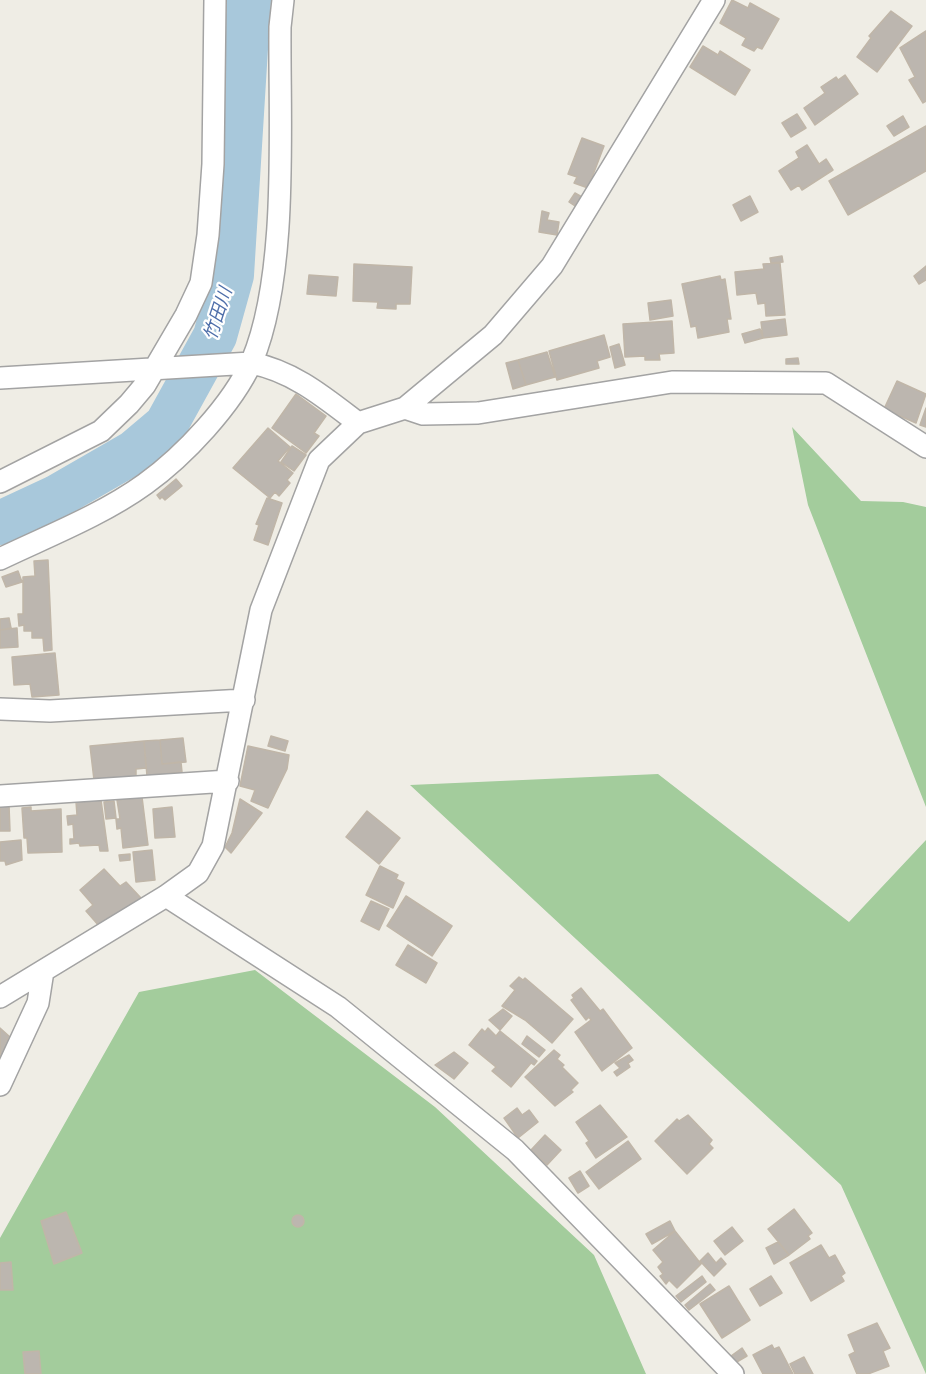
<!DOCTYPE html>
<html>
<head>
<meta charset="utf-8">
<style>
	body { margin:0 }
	canvas { display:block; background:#efede5 }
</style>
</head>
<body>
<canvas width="926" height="1374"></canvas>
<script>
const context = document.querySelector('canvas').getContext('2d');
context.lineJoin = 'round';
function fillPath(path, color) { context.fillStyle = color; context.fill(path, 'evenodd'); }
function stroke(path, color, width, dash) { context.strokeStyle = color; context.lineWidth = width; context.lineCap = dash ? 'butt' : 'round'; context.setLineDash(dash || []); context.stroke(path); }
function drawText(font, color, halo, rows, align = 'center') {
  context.font = font + ' "DM Sans","Noto Sans JP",sans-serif'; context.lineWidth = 4.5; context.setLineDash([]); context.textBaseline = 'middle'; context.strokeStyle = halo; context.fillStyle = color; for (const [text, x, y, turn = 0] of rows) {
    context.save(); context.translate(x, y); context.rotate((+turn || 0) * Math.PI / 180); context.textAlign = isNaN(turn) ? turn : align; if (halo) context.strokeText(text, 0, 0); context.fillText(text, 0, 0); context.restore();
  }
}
fillPath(new Path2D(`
	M792 427 861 501 903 502 926 507V807L808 505Z
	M658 774 849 922 926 840V1374L841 1185 410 785Z
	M255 970 435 1107 594 1255 646 1374H0V1238L139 992Z`), '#a3cc9c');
stroke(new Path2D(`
	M0 523 56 497 134 452 166 425 215 336 232 275 249 0`), '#a8c8db', 44);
const building = new Path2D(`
	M732 0 748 8 750 3 779 19 762 49 757 47 754 51 742 45 746 38 720 23Z
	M891 11 912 26 877 72 857 57 871 38 869 36Z
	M926 31V101L923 103 909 80 915 77 900 48Z
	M703 46 718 55 720 51 750 70 735 95 690 67Z
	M845 75 858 94 815 125 804 108 825 93 821 87 836 77 838 80Z
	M797 114 806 128 791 137 782 123Z
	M903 116 909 127 894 136 887 126Z
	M926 126V171L848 215 829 181Z
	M582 138 604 146 588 188 574 183 577 177 568 174Z
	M807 145 819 164 826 159 833 170 802 190 799 185 791 190 779 171 799 158 796 152Z
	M575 193 582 197 575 206 569 202Z
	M750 196 758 212 741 221 733 205Z
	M542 211 549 213 547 220 559 222 557 235 539 232Z
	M782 256 783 262 771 263 770 258Z
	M780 263 785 315 766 316 765 303 758 304 756 293 737 295 735 272 764 269 763 264Z
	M354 264 412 267 410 304H396V309L377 308 378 302 353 301Z
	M926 266V280L919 284 914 276Z
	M309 275 338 277 336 296 307 294Z
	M720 276 721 280 725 279 731 319H727L729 332 698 338 696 326 691 327 682 284Z
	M671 300 673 316 650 320 648 303Z
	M785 319 787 335 763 338 761 322Z
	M672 321 674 353 659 354 660 360H645V356L625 357 623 324Z
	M760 329 763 338 745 343 742 334Z
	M604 335 610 357 597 361 599 368 557 380 549 351Z
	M619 344 625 365 615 368 610 347Z
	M547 352 555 377 526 385 518 360Z
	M798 358 799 364H786V359Z
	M518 360 526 385 513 389 506 363Z
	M897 381 926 394 916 423 884 409Z
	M296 394 326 416 314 433 319 436 306 453 272 428Z
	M926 408V427L920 425Z
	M268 428 290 447 278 461 293 473 287 480 290 483 279 496 275 492 270 498 233 468Z
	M292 446 306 455 294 471 281 462Z
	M176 479 182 486 165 500 162 497 160 499 157 495Z
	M267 498 282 503 268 545 254 540 259 525 256 524Z
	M48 560 52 650 44 651 43 638H32V631H24V625L19 626 18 614H23V577L35 576 34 561Z
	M18 571 22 582 6 587 2 577Z
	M9 618 11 628 0 630V619Z
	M17 628 18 647 0 648V630Z
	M55 653 59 695 32 697 30 684 14 685 12 657Z
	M271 736 288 741 285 751 268 746Z
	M183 738 186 762 162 764 160 740Z
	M160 740 162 764 181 762 182 772 147 776 144 741Z
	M144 741 146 768 136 769V776L94 780 90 746Z
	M248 746 289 755 287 769 268 808 251 801 255 790 240 786Z
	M142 797 148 845 123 848 121 828 117 829 116 819H120L117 800Z
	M240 799 262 813 231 853 225 847 232 833Z
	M101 800 108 851H100L99 845 80 846 79 843 70 844V839H74L73 824 68 825 67 816 77 815 76 802Z
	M114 801 116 818 106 819 104 802Z
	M0 805H9L10 831H0Z
	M31 807V811L61 809 62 852 28 853 27 838H24L22 808Z
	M172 807 175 837 155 838 153 809Z
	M367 811 400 838 379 864 346 837Z
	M21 840 22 860 6 865 5 861H0V842Z
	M152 850 155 880 136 882 133 852Z
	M130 854V860L120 861 119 855Z
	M380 866 398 875 396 879 404 883 393 908 366 895Z
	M104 869 120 886 126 882 141 898 100 927 86 911 93 905 80 890Z
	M406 896 452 926 432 956 387 926Z
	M371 901 389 909 379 930 361 921Z
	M408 945 437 963 426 983 396 965Z
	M519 977 523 980 525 978 573 1019 552 1043 525 1020 502 1006 515 990 510 986Z
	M581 988 600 1011 603 1009 632 1048 602 1071 575 1032 591 1020 589 1017 586 1020 571 1000 574 998 572 995Z
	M503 1009 512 1016 500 1030 489 1020Z
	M0 1028 10 1037 7 1039 16 1049 0 1063Z
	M488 1028 496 1036 500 1031 537 1061 534 1065 531 1063 511 1087 492 1071 496 1067 469 1045 482 1029 485 1032Z
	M527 1036 545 1050 539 1057 522 1044Z
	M554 1050 560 1055 557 1059 564 1065 562 1067 578 1083 571 1090 573 1092 555 1106 525 1077Z
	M454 1052 468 1063 454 1079 435 1065Z
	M629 1055 633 1060 628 1063 630 1067 617 1076 614 1072 620 1068 615 1063Z
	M600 1105 627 1137 596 1158 586 1143 589 1141 576 1122Z
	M517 1108 522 1115 529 1110 538 1122 518 1138 504 1118Z
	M688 1115 712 1140 709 1144 713 1148 687 1174 655 1141 677 1119 679 1121Z
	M545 1135 561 1150 547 1165 531 1150Z
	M628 1141 641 1159 599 1189 586 1172Z
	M580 1171 589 1186 578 1193 569 1178Z
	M794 1209 812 1233 808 1236 810 1239 789 1255 768 1229Z
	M66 1212 82 1253 54 1264 41 1221Z
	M292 1221a6 6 0 1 1 12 0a6 6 0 1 1-12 0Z
	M670 1221 675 1231 652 1244 646 1234Z
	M732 1227 743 1241 725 1255 714 1241Z
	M675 1231 701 1264 677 1288 669 1280 666 1284 660 1276 663 1274 658 1267 663 1262 653 1250Z
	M778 1242 789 1255 774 1264 766 1248Z
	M821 1245 829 1258 835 1255 845 1273 841 1276 844 1281 811 1301 790 1263Z
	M708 1253 716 1263 721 1258 726 1264 714 1276 700 1261Z
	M11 1262 13 1290H0V1263Z
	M702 1276 706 1282 681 1302 676 1296Z
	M771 1276 782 1293 760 1306 750 1289Z
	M710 1284 715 1290 689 1310 685 1305Z
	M729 1286 750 1320 722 1338 700 1304Z
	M877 1323 890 1348 883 1351 889 1366 868 1374H857L849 1355 855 1352 848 1335Z
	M772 1345 774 1349 779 1347 793 1374H763L753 1355Z
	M742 1348 747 1356 735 1363 731 1356Z
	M39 1351 41 1374H25L23 1352Z
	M804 1357 813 1374H795L790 1364Z`);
fillPath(building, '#bcb6af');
stroke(building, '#c0b6a8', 1.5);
const minor = new Path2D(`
	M0 378 251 363C293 371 324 397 358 423
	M405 408 423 414 478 413 672 382 826 383 926 447
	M0 482 101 431 129 404 145 385 186 315 201 283 208 235 213 164 215 0
	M0 559C48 536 102 515 145 484 184 456 232 405 252 361 289 273 279 123 280 27L283 0
	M0 709 50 711 244 700
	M0 796 228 781
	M166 896 338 1007 515 1150 733 1374
	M0 997 166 896 198 873 213 846 261 610 319 460 358 423 405 408 493 335 552 266 714 0
	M0 1085 38 1003 43 971`);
stroke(minor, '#a3a3a3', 24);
stroke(minor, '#fff', 21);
drawText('italic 18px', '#4f6faa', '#fff', [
	["竹田川",219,314,-72]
]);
</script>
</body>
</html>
